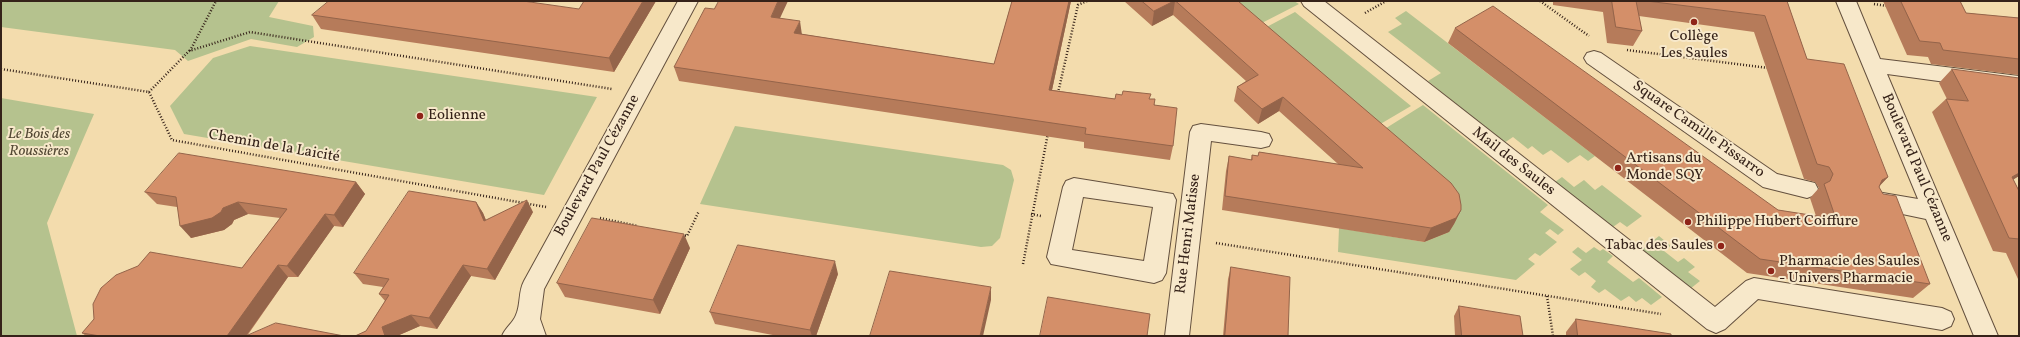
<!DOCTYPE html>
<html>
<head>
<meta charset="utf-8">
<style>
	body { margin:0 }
	#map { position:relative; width:2020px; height:337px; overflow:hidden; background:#f3dcad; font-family:Vollkorn,serif }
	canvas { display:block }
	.frame { position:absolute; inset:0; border:2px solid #352219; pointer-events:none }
</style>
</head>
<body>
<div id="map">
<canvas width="2020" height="337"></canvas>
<div class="frame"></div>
</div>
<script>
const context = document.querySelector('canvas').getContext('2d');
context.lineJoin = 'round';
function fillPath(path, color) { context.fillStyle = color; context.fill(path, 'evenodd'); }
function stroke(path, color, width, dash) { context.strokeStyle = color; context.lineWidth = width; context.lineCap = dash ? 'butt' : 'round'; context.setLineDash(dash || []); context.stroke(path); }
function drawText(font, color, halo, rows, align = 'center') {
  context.font = font + ' Vollkorn,serif'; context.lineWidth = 4; context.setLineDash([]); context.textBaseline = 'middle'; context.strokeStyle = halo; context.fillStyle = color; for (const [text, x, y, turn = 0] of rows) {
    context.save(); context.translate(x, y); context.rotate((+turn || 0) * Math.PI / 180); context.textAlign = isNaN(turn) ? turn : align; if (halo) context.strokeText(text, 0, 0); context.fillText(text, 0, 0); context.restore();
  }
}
fillPath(new Path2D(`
	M1 1H279L269 17 313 26 314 37 297 47 251 39 188 61 175 50 1 27Z
	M1226 1H1294L1299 4 1256 26Z
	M1406 11 1595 156 1588 161 1580 155 1568 163 1551 150 1543 155 1532 146 1528 149 1513 137 1504 143 1428 81 1441 73 1388 32 1402 24 1395 18Z
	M1295 12 1411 106 1377 126 1259 31Z
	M250 46 597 97 544 195 184 134 170 106 213 58Z
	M1 98 94 114 47 223 77 336H1Z
	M1423 105 1548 205 1540 212 1564 230 1558 235 1550 229 1545 233 1557 242 1540 256 1535 253 1528 259 1535 264 1516 280 1338 252 1339 228 1424 242 1449 232 1383 130Z
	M735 126 1003 165 1011 170 1014 180 1000 238 992 246 981 247 700 204Z
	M1562 177 1574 187 1584 180 1595 190 1602 185 1642 216 1627 227 1620 222 1613 227 1555 182Z
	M1659 236 1671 246 1664 251 1678 262 1684 258 1695 267 1688 272 1700 281 1690 289 1641 250Z
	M1578 247 1586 253 1594 247 1600 251 1603 249 1613 256 1607 262 1633 282 1639 278 1662 297 1651 305 1642 298 1636 302 1629 296 1621 301 1605 289 1599 293 1591 287 1596 281 1585 272 1579 276 1570 269 1582 260 1572 252Z`), '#b5c28e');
const minor = new Path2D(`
	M678 1H698L544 289 540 319 546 336H502C505 328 513 323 516 315 521 304 518 292 524 281Z
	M1301 1H1324L1715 307 1746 281 1754 278 1942 308 1951 312 1954 319 1951 326 1942 330 1758 299 1725 329 1716 333 1707 329 1304 6Z
	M1836 1H1856L1880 59 2019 76V92L1887 74 1998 336H1974L1926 219 1869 207 1866 201 1869 195 1877 192 1918 199Z
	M1594 51 1601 53 1777 174 1815 183 1818 189 1815 195 1807 198 1763 187 1587 63 1584 58 1587 53Z
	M1201 124 1261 132 1269 134 1272 140 1269 146 1261 148 1211 141 1189 336H1165L1190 132 1193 126Z
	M1074 178 1173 194 1176 200 1166 273 1162 280 1154 283 1051 264 1047 257 1063 187 1066 181ZM1083 197 1153 207 1144 261 1072 250Z`);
stroke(minor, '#64503e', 2);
stroke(new Path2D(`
	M1540 1 1589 36
	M1874 4 1887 6
	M1365 13 1386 1
	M1627 50 1768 68
	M190 51 216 1
	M1 69 149 92 172 140 546 207
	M149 92 189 51 250 32 612 89
	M1058 93 1078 5 1087 1
	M1031 214 1041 216
	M600 218 638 226
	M682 235 687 236 699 211
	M1216 243 1661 314
	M1023 264 1048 133
	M1547 296 1553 336`), '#352219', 2.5, [1, 2]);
fillPath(minor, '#f7e8ca');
fillPath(new Path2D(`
	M656 1 614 72 321 29 312 15 579 9Z
	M1012 1H1071L1052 90 1115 99 1122 95 1150 99 1155 105 1173 146 1170 160 1084 148V142L679 81 674 67 780 18 802 34 994 64Z
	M1124 1H1238L1461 210 1454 224 1449 232 1424 242 1222 210 1226 171 1229 156 1251 160 1252 155 1258 156 1259 152 1338 164 1279 111 1258 124 1234 101 1237 87 1246 81 1173 15 1152 26Z
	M1553 1H1787L1807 59 1888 177 1880 185 1879 187 1930 284 1913 298 1747 273 1448 43 1455 28 1778 210 1816 216 1810 198 1819 188 1815 182 1804 179 1754 32 1639 16 1642 31 1633 46 1607 43 1603 12 1553 5Z
	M1883 1H1960L1966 13 2019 18V75L1931 64 1928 57 1907 55Z
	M1952 69 2019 176 2013 179 2019 191V279H2018L2006 253 1993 251 1932 112 1946 99H1947L1939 83Z
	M356 182 365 194 343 227 334 226 298 277H288L247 336H344H86L82 333 242 268 280 218 248 214 234 220 232 224 224 230 191 238 177 207 157 204 145 192Z
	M476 202 483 213 486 220 533 212 495 280 471 276 437 329 420 326 397 336H355L366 331 385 301 379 294 383 287 363 284 354 273Z
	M690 248 660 314 565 297 557 283Z
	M1231 267 1288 336H1223L1228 279Z
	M838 274 816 336H778L715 324 710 312Z
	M1459 306 1523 336H1455L1454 316Z
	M1576 319 1671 336H1566V332Z`), '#b67b5a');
fillPath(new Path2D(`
	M643 1H656L614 72 609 58Z
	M778 1H788L774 31 771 17Z
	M1069 1H1071L1049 104V90Z
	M1174 1H1175L1173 15 1152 26 1154 11Z
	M800 21 802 35 794 33Z
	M1283 97 1279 111 1258 124 1262 109Z
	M2019 173V176L1997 190 2012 177Z
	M1888 177 1874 192 1882 180Z
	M356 182 365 194 343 227 334 215Z
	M527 200 533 212 495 280 487 269Z
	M238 202 248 214 234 220 232 224 224 230 191 238 180 226Z
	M476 202 483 213 491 233 484 221Z
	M1461 210 1454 224 1449 232 1424 242 1431 228Z
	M325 214 334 226 298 277 287 266Z
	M684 234 690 248 660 314 653 300Z
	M835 261 838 274 816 336H812L810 330Z
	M278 265 288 277 246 336H227Z
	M463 265 471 276 437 329 429 318Z
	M991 287V300L983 336H980Z
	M411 315 420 326 397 336H385L382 327Z`), '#94644a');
const building = new Path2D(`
	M329 1H523L579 9 584 1H643L609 58 312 15Z
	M719 1H778L771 17 800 21 794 33 994 64 1012 1H1069L1049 90 1115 99 1116 94 1122 95 1123 91 1151 94 1149 99H1155L1154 105 1177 108 1173 146 1085 134 1086 128 674 67 705 8 714 9Z
	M1142 1H1174L1154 11Z
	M1176 1H1238L1451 183 1459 194 1461 205V210L1456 218 1431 228 1225 196 1229 156 1252 160V155L1258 156 1259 152 1363 168 1283 97 1262 109 1237 87 1258 75Z
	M1612 1H1636L1642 31 1616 27Z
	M1647 1H1787L1807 59 1844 64 1888 177 1882 180 1879 187 1883 194 1896 196 1930 284 1760 259 1455 28 1493 6 1778 210 1836 219 1824 184 1830 181 1833 174 1829 167 1817 164 1765 16Z
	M1901 1H1960L1966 13 2019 18V59L1943 50 1940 43 1920 41Z
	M1952 69 2019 78V173L2012 177 2019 191V239L2009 238 1946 99 1968 101Z
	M179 153 356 182 334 215 325 214 287 266 278 265 227 336H100L82 333 94 319 93 304 101 288 116 275 138 266 150 252 242 268 287 209 238 202 223 208 221 212 212 218 180 226 176 197 145 192Z
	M409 191 476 202 484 221 527 200 487 269 463 265 429 318 411 315 382 327 385 336H355L366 331 389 295 379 294 389 279 354 273Z
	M592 218 684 234 653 300 557 283Z
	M738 245 835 261 810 330 710 312Z
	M1231 267 1290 277 1288 336H1225Z
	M890 271 991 287 980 336H870Z
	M1048 297 1150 314 1147 336H1040Z
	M1459 306 1520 316 1523 336H1462Z
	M1576 319 1671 334V336H1578Z
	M276 323 344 336H246Z`);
fillPath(building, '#d48f69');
stroke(building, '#94644a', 1);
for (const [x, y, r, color] of [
	[1694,22,4,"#8f2418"],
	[420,116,4,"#8f2418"],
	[1618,168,4,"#8f2418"],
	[1688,222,4,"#8f2418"],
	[1721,246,4,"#8f2418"],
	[1771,271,4,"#8f2418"]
]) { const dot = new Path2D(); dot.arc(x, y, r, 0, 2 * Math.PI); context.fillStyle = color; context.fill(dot); stroke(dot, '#f7e8ca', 1.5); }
drawText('15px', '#352219', '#f7e8ca', [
	["Collège",1694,37,"center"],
	["Les Saules",1694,54,"center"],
	["Eolienne",428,116],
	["Artisans du",1626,159],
	["Monde SQY",1626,176],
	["Philippe Hubert Coiffure",1696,222],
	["Tabac des Saules",1713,246,"right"],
	["Pharmacie des Saules",1779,262],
	["- Univers Pharmacie",1779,279]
], 'left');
drawText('15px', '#352219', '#f7e8ca', [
	["Square Camille Pissarro",1698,130,35],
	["Chemin de la Laicité",274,147,10],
	["Mail des Saules",1513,162,38],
	["Boulevard Paul Cézanne",598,166,-61],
	["Boulevard Paul Cézanne",1916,168,67],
	["Rue Henri Matisse",1189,234,-83]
]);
drawText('italic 15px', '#554a36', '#f7e8ca', [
	["Le Bois des",39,135],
	["Roussières",39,152]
]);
</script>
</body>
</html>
